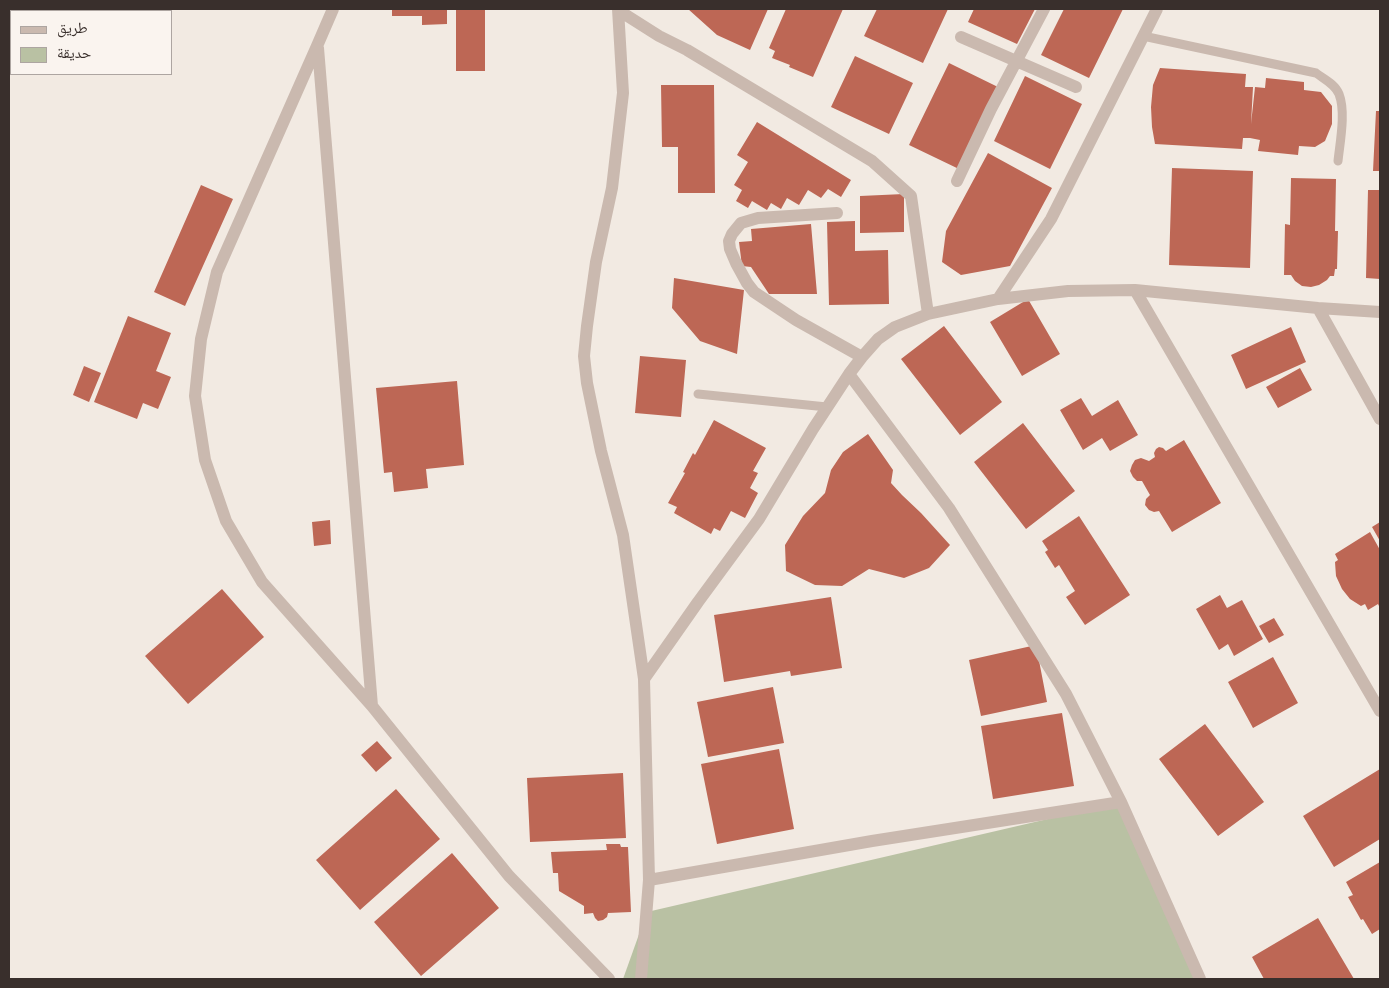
<!DOCTYPE html>
<html>
<head>
<meta charset="utf-8">
<style>
	body { margin:0 }
	#map { position:relative; width:1389px; height:988px; overflow:hidden; background:#f2eae2; font-family:"Asap Condensed","Noto Naskh Arabic",sans-serif }
	canvas { display:block }
	.frame { position:absolute; inset:0; border:10px solid #392f2c; pointer-events:none }
	.legend { position:absolute; left:10px; top:10px; width:162px; height:65px; box-sizing:border-box; background:#faf4ef; border:1px solid #ada5a1; margin:0; padding:6px 9px; list-style:none; font-size:15px; color:#392f2c }
	.legend li { display:flex; align-items:center; gap:10px; height:25px }
	.legend b { width:25px; border:1px solid #ada5a1 }
</style>
</head>
<body>
<div id="map">
<canvas width="1389" height="988"></canvas>
<div class="frame"></div>
<ul class="legend">
<li><b style="height:6px;background:#cab9af"></b>طريق</li>
<li><b style="height:14px;background:#b9c1a3"></b>حديقة</li>
</ul>
</div>
<script>
const context = document.querySelector('canvas').getContext('2d');
context.lineJoin = 'round';
function fillPath(path, color) { context.fillStyle = color; context.fill(path, 'evenodd'); }
function stroke(path, color, width, dash) { context.strokeStyle = color; context.lineWidth = width; context.lineCap = dash ? 'butt' : 'round'; context.setLineDash(dash || []); context.stroke(path); }
fillPath(new Path2D(`
	M1121 802 1202 979H623L647 912Z`), '#b9c1a3');
fillPath(new Path2D(`
	M392 9H447V24L422 25V16H392Z
	M456 9H485V71H456Z
	M688 9H768L750 50 717 35Z
	M786 9H843L813 77 789 67 790 65 772 58 775 51 769 48Z
	M877 9H948L923 63 864 36Z
	M974 9H1035L1017 44 968 22Z
	M1064 9H1123L1089 78 1041 55Z
	M855 56 913 83 889 134 831 107Z
	M949 63 1000 88 961 170 909 145Z
	M1160 68 1246 74 1245 87H1253L1251 124 1255 87 1265 88 1266 78 1304 82V90L1321 92 1332 106V124L1325 141 1315 147 1299 146 1298 155 1258 151 1260 140 1250 138H1243L1242 149 1155 144 1152 127 1151 107 1153 85Z
	M1025 76 1082 104 1050 169 994 141Z
	M661 85H714L715 193H678V147H662Z
	M1376 111H1380V171H1373Z
	M757 122 851 180 841 197 828 189 821 198 808 190 799 205 787 198 781 209 771 203 767 210 752 201 748 208 736 201 742 190 734 185 748 162 737 155Z
	M988 153 1052 188 1010 266 961 275 942 262 946 231Z
	M1172 168 1253 171 1250 268 1169 265Z
	M1291 178 1336 179 1335 231H1338L1337 269H1335L1334 276H1330L1327 280 1319 285 1311 287 1302 286 1295 281 1291 275H1284L1285 224 1290 225Z
	M201 185 233 199 185 306 154 292Z
	M1368 190H1380V279L1366 278Z
	M904 194V232L860 233V196Z
	M855 221V251L888 250 889 304 829 305 827 222Z
	M811 224 817 294H769L751 267 742 266 739 242 752 241 751 229Z
	M674 278 744 290 737 354 700 341 672 308Z
	M1028 299 1060 354 1022 376 990 322Z
	M128 316 171 333 156 371 171 377 158 409 143 403 137 419 94 402Z
	M944 326 1002 402 960 435 901 359Z
	M1291 327 1306 362 1246 389 1231 355Z
	M640 356 686 360 681 417 635 413Z
	M84 366 101 373 89 402 73 395Z
	M1300 368 1312 390 1278 408 1266 387Z
	M457 381 464 465 426 469 428 488 394 492 392 472 384 473 376 388Z
	M1081 398 1092 416 1118 400 1138 435 1110 451 1102 438 1083 450 1060 410Z
	M714 420 766 448 753 471 758 473 750 488 758 493 745 518 731 511 720 531 714 528 711 534 674 513 677 507 668 503 685 473 683 472 693 453 695 455Z
	M1023 423 1075 491 1026 529 974 462Z
	M868 434 893 470 891 483 902 495 921 513 950 545 929 568 904 578 869 569 842 586 815 585 786 571 785 545 803 516 825 493 831 470 843 452Z
	M1184 440 1221 503 1172 532 1159 511 1154 512 1149 510 1145 505 1146 499 1150 495 1142 481H1137L1133 477 1130 471 1132 465 1135 460 1141 458 1149 461 1155 457 1154 453 1156 449 1159 447 1163 448 1166 451Z
	M1079 516 1130 595 1085 625 1066 597 1075 591 1059 565 1055 568 1045 552 1048 550 1042 541Z
	M330 520 331 544 314 546 312 522Z
	M1380 522V541L1372 527Z
	M1370 532 1380 550V608L1378 604 1368 610 1365 604 1361 606 1350 599 1342 589 1336 576 1335 562 1338 560 1335 554Z
	M222 589 264 637 188 704 145 656Z
	M1220 595 1227 608 1242 600 1263 639 1234 656 1228 644 1219 650 1196 609Z
	M831 597 842 668 791 676 790 671 724 682 714 615Z
	M1274 618 1284 635 1269 643 1259 626Z
	M1036 645 1047 702 981 716 969 660Z
	M1273 657 1298 703 1253 728 1228 682Z
	M773 687 784 743 708 757 697 702Z
	M1062 713 1074 786 993 799 981 726Z
	M1205 724 1264 802 1218 836 1159 759Z
	M377 741 392 758 376 772 361 755Z
	M779 749 794 829 717 844 701 764Z
	M1380 769V839L1334 867 1303 816Z
	M623 773 626 838 530 842 527 778Z
	M396 789 440 839 360 910 316 860Z
	M606 844H620L621 847H628L631 912 608 913 607 917 603 920 598 921 595 918 593 913 584 914V906L559 891 558 873H553L551 852 607 850Z
	M452 853 499 908 421 976 374 922Z
	M1380 862V929L1372 934 1363 919 1361 920 1348 897 1353 895 1346 882Z
	M1318 918 1354 979H1264L1252 957Z`), '#bd6755');
stroke(new Path2D(`
	M1143 36 1316 73C1324 79 1335 84 1339 94 1346 112 1340 142 1338 161
	M698 394 827 407`), '#cab9af', 9);
stroke(new Path2D(`
	M333 9 317 46 217 272 201 339 195 396 205 460 226 521 262 582 372 706 509 876 609 979
	M618 9 623 93 612 188 596 262 587 326 584 356 587 383 601 451 623 535 644 679 649 880 641 979
	M618 10 659 36 687 50 872 161 911 196 928 314
	M961 37 1076 87
	M318 48 372 706
	M957 181 991 109 1044 9
	M837 213 758 218 741 223 732 234 729 241 730 249 736 263 747 283 754 292 796 320 862 357
	M1135 290 1380 711
	M998 299 1051 219 1157 9
	M1318 308 1380 419
	M849 374 949 508 1066 694 1121 802 1200 979
	M644 679 698 602 759 519 813 429 849 374 862 357 878 339 895 327 928 314 998 299 1068 291 1135 290 1318 308 1380 312
	M649 880 872 841 1121 802`), '#cab9af', 12);
</script>
</body>
</html>
